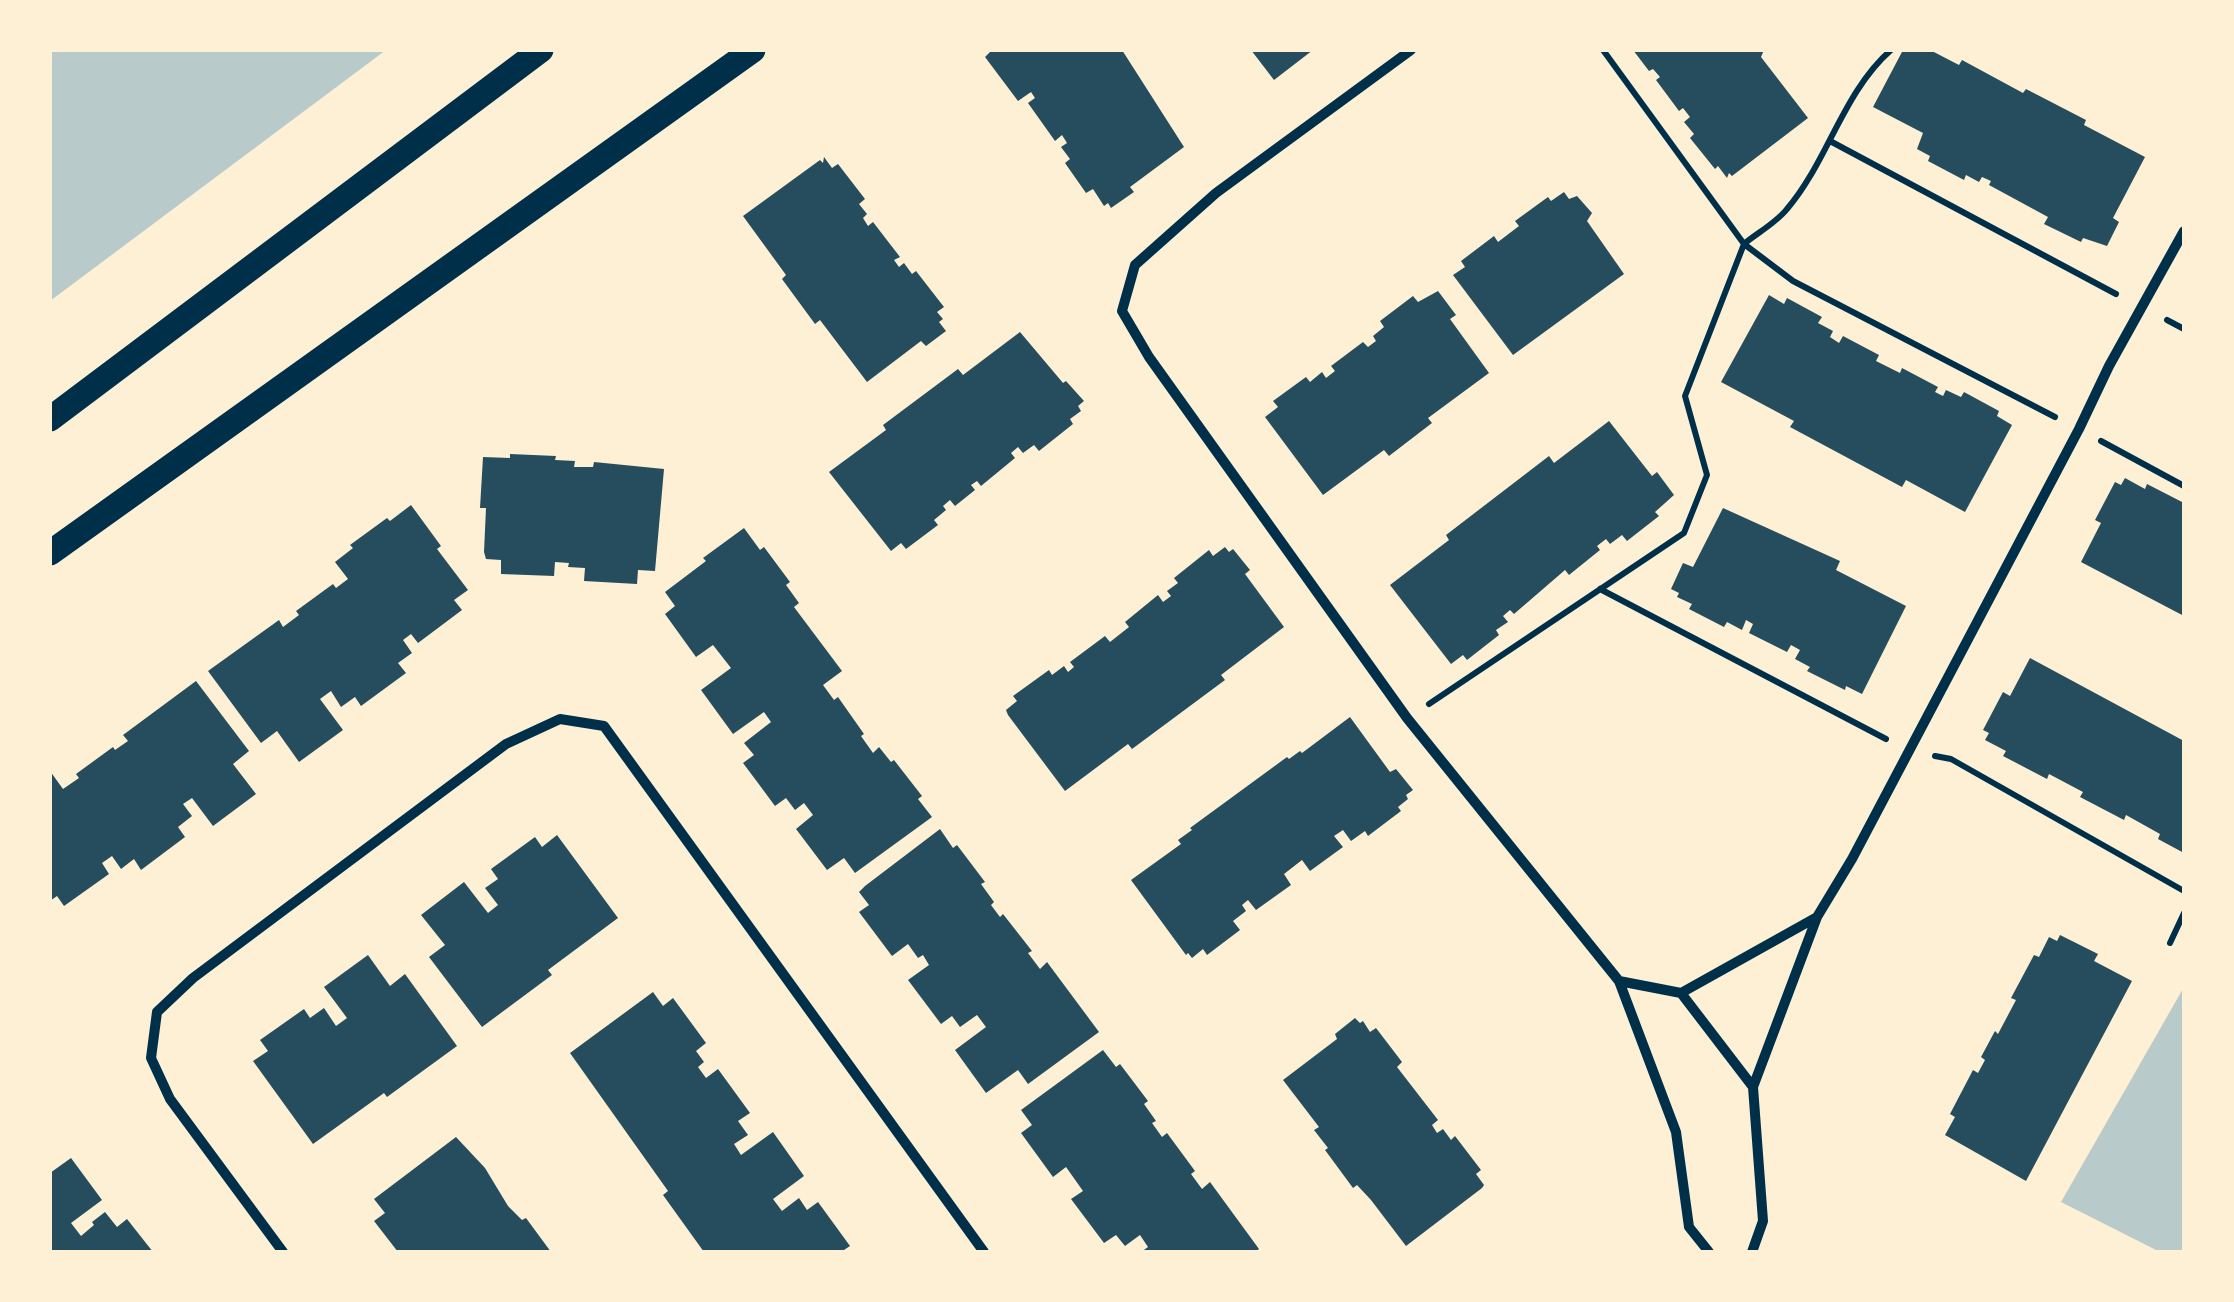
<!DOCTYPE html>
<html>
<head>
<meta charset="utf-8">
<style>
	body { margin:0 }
	#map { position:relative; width:2234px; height:1302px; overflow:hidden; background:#fdf0d5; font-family:"PT Sans Narrow",sans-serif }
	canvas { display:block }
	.frame { position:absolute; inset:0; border:52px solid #fdf0d5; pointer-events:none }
</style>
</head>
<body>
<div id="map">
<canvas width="2234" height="1302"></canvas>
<div class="frame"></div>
</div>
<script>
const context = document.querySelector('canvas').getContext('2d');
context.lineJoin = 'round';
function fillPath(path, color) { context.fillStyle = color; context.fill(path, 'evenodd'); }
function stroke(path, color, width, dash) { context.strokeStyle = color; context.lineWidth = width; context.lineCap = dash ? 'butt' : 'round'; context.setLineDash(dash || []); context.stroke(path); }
fillPath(new Path2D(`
	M50 50H386L50 301Z
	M2184 987V1252H2160L2061 1202Z`), '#b9caca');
fillPath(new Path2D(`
	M992 50H1122L1184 147 1130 187 1134 192 1111 208 1108 203 1104 206 1093 189 1086 193 1065 163 1070 159 1061 147 1067 143 1062 135 1055 141 1028 103 1035 98 1031 92 1018 101 985 57Z
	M1251 50H1313L1274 80Z
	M1633 50H1764L1761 57 1808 118 1732 176 1729 173 1727 178 1718 166 1715 169 1690 138 1694 134 1684 122 1690 117 1683 108 1679 111 1656 80 1660 77 1653 69 1649 71Z
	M1903 50H1930L1959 65 1962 60 2023 93 2026 89 2086 120 2084 125 2145 157 2113 218 2119 222 2107 246 2083 238 2081 242 2044 224 2048 217 1989 185 1991 181 1982 177 1979 182 1966 175 1964 180 1928 161 1930 156 1917 149 1923 133 1873 107Z
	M824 157 832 168 838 164 865 199 859 204 867 214 863 218 868 226 873 222 900 257 894 260 899 267 904 263 912 274 916 271 944 307 937 312 943 319 939 322 946 331 926 346 921 341 867 382 820 320 815 324 782 279 786 275 743 216 820 160 823 163Z
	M1564 192 1569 199 1577 196 1592 213 1587 221 1624 274 1513 355 1453 275 1465 267 1461 261 1494 236 1498 242 1519 226 1515 221 1548 197 1551 201Z
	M1438 291 1456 315 1450 319 1489 373 1428 418 1432 423 1389 456 1384 450 1323 495 1265 417 1278 407 1273 401 1306 377 1310 382 1322 372 1326 378 1335 371 1331 366 1363 342 1368 347 1376 341 1373 336 1384 327 1380 321 1413 296 1418 302Z
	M1769 295 1784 304 1787 298 1822 317 1818 323 1833 331 1830 337 1839 343 1843 336 1879 355 1876 361 1900 373 1902 368 1938 387 1935 392 1943 396 1946 390 1961 397 1964 392 1999 411 1997 416 2012 425 1965 512 1906 480 1902 487 1790 427 1794 421 1721 382Z
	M1020 332 1063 383 1066 381 1084 401 1078 406 1081 411 1070 419 1073 424 1039 451 1034 445 1023 453 1018 447 1011 453 1015 458 981 486 977 481 971 485 975 490 955 506 950 500 943 506 946 510 934 520 938 525 906 549 901 543 891 551 829 472 886 430 883 425 958 369 963 375Z
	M1609 421 1652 476 1657 472 1674 495 1655 512 1659 516 1627 541 1622 535 1610 544 1606 539 1597 546 1600 550 1569 575 1565 570 1514 614 1510 610 1503 616 1508 622 1496 630 1499 635 1467 660 1463 655 1451 664 1390 585 1449 540 1446 535 1549 456 1554 463Z
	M510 454 556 456 555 460 575 461 574 467H593L594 462 664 469 655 571 638 570 637 584 584 581 585 568 568 567 569 563 555 562 554 576 501 574V560L486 559 484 552 486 508H480L483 457 510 458Z
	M2125 478 2145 489 2147 484 2184 503V616L2081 562 2101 523 2095 520 2115 482 2121 485Z
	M411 505 441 546 437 549 468 590 454 600 462 610 418 643 411 634 403 640 412 653 398 663 406 673 361 706 355 697 341 707 331 691 320 699 343 730 299 762 277 731 261 743 208 671 279 620 283 627 299 615 296 611 333 584 336 588 348 579 335 562 353 548 350 545 387 518 390 521Z
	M1723 508 1840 561 1836 570 1906 606 1862 694 1846 686 1845 690 1807 671 1810 667 1795 659 1800 650 1791 645 1787 652 1749 633 1753 624 1746 620 1742 630 1727 622 1724 627 1689 609 1692 604 1677 597 1679 593 1671 589 1683 563 1693 567Z
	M744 528 760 550 764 547 790 582 786 585 799 603 794 607 842 671 823 685 834 700 838 697 864 734 861 736 873 753 879 747 891 762 894 760 922 796 918 799 932 817 855 873 844 858 827 870 796 829 813 815 804 803 795 810 786 798 775 806 758 783 743 763 754 755 744 743 771 722 764 712 733 734 701 690 731 668 713 645 696 657 665 614 675 606 665 592 706 561 703 558Z
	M1225 547 1229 552 1233 549 1250 570 1245 574 1284 627 1221 675 1225 680 1132 749 1128 744 1065 791 1008 715 1006 710 1017 701 1013 696 1049 670 1052 675 1064 666 1068 672 1074 667 1070 662 1105 636 1110 642 1129 627 1125 622 1158 595 1163 602 1171 596 1167 591 1178 583 1174 578 1209 550 1213 556Z
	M2030 658 2184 741V853L2158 839 2160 834 2126 815 2124 820 2080 797 2083 792 2049 774 2047 779 2003 756 2006 751 1985 740 1989 733 1983 730 2003 692 2010 696Z
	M196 681 249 751 233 764 256 794 213 826 192 798 183 804 192 816 178 827 185 837 141 870 134 859 121 869 112 856 102 863 109 874 64 906 57 896 50 901V771L63 789 79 778 76 774 113 747 115 750 128 741 123 735Z
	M1350 717 1390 772 1396 769 1413 790 1406 795 1408 799 1398 807 1401 811 1368 836 1365 831 1351 841 1343 830 1334 836 1343 847 1310 871 1302 860 1284 874 1291 885 1256 910 1248 900 1242 905 1246 911 1233 921 1240 930 1207 955 1203 949 1192 958 1188 953 1186 955 1131 880 1181 844 1178 840 1192 830 1190 828 1287 757 1289 759 1300 751 1302 753Z
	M940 829 953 848 957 845 985 882 981 884 994 902 991 905 1000 917 1003 914 1032 951 1028 953 1040 969 1047 962 1099 1032 1028 1084 1018 1070 986 1093 955 1050 986 1027 977 1015 960 1027 952 1016 941 1024 908 980 929 965 923 955 918 958 908 944 892 956 859 912 869 905 859 892 865 886Z
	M557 835 618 918 548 970 552 975 482 1027 429 957 445 945 421 915 464 882 488 913 498 905 485 888 498 879 491 869 535 837 542 847Z
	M2060 935 2098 954 2094 961 2132 981 2026 1181 1945 1135 1955 1117 1950 1114 1973 1070 1978 1073 1985 1060 1981 1057 1995 1031 1998 1034 2016 1000 2011 998 2034 955 2039 957 2049 937 2057 941Z
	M368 955 390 986 405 974 457 1046 387 1097 384 1093 313 1144 253 1061 268 1051 260 1040 304 1009 310 1018 324 1008 336 1026 347 1018 324 987Z
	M653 992 663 1006 673 998 706 1043 696 1051 704 1062 698 1067 706 1078 718 1069 750 1113 738 1121 748 1135 734 1144 741 1155 773 1132 804 1176 773 1199 782 1211 799 1198 807 1210 818 1202 850 1246 841 1252H704L663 1195 668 1191 570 1053Z
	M1355 1018 1360 1023 1363 1021 1370 1032 1376 1028 1402 1062 1397 1067 1438 1120 1432 1125 1437 1133 1443 1129 1451 1140 1455 1136 1481 1170 1476 1174 1484 1185 1482 1188 1406 1246 1371 1200 1357 1185 1353 1188 1325 1150 1328 1148 1314 1130 1319 1127 1283 1080 1337 1039 1335 1034Z
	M1103 1050 1116 1067 1120 1064 1148 1101 1144 1104 1156 1121 1152 1123 1162 1137 1167 1133 1195 1171 1191 1174 1202 1189 1210 1182 1259 1249 1255 1252H1141L1148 1247 1140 1235 1125 1246 1116 1235 1104 1243 1071 1199 1083 1191 1066 1167 1053 1177 1021 1133 1032 1125 1021 1110Z
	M456 1137 485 1168 508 1206 522 1220 526 1218 551 1252H398L374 1221 385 1213 374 1199Z
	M71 1158 102 1200 71 1223 81 1236 94 1225 92 1222 105 1212 117 1227 127 1219 153 1252H50V1173Z`), '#264d5e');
stroke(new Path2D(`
	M1891 50C1843 92 1828 161 1787 209 1776 223 1757 233 1744 244L1793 281 2055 417
	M1830 141 2116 294
	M2167 320 2184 329
	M2101 441 2184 486
	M1600 589 1886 739
	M1429 704 1684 533 1707 475 1685 396 1744 244 1603 50
	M1935 756 1951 759 2184 891
	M2170 943 2184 913`), '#003049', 6);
stroke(new Path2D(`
	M1411 50 1216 193 1135 265 1122 311 1149 357 1407 718 1619 981 1681 993 1817 917
	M1619 981 1676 1132 1689 1227 1709 1252
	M1681 993 1753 1087
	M283 1252 170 1099 151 1058 157 1012 193 978 506 744 560 719 604 726 984 1252
	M1752 1252 1763 1221 1753 1087 1817 917 1852 859 2079 429 2109 366 2184 231`), '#003049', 10);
stroke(new Path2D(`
	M50 419 541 50
	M50 553 753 50`), '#003049', 25);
</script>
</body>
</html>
